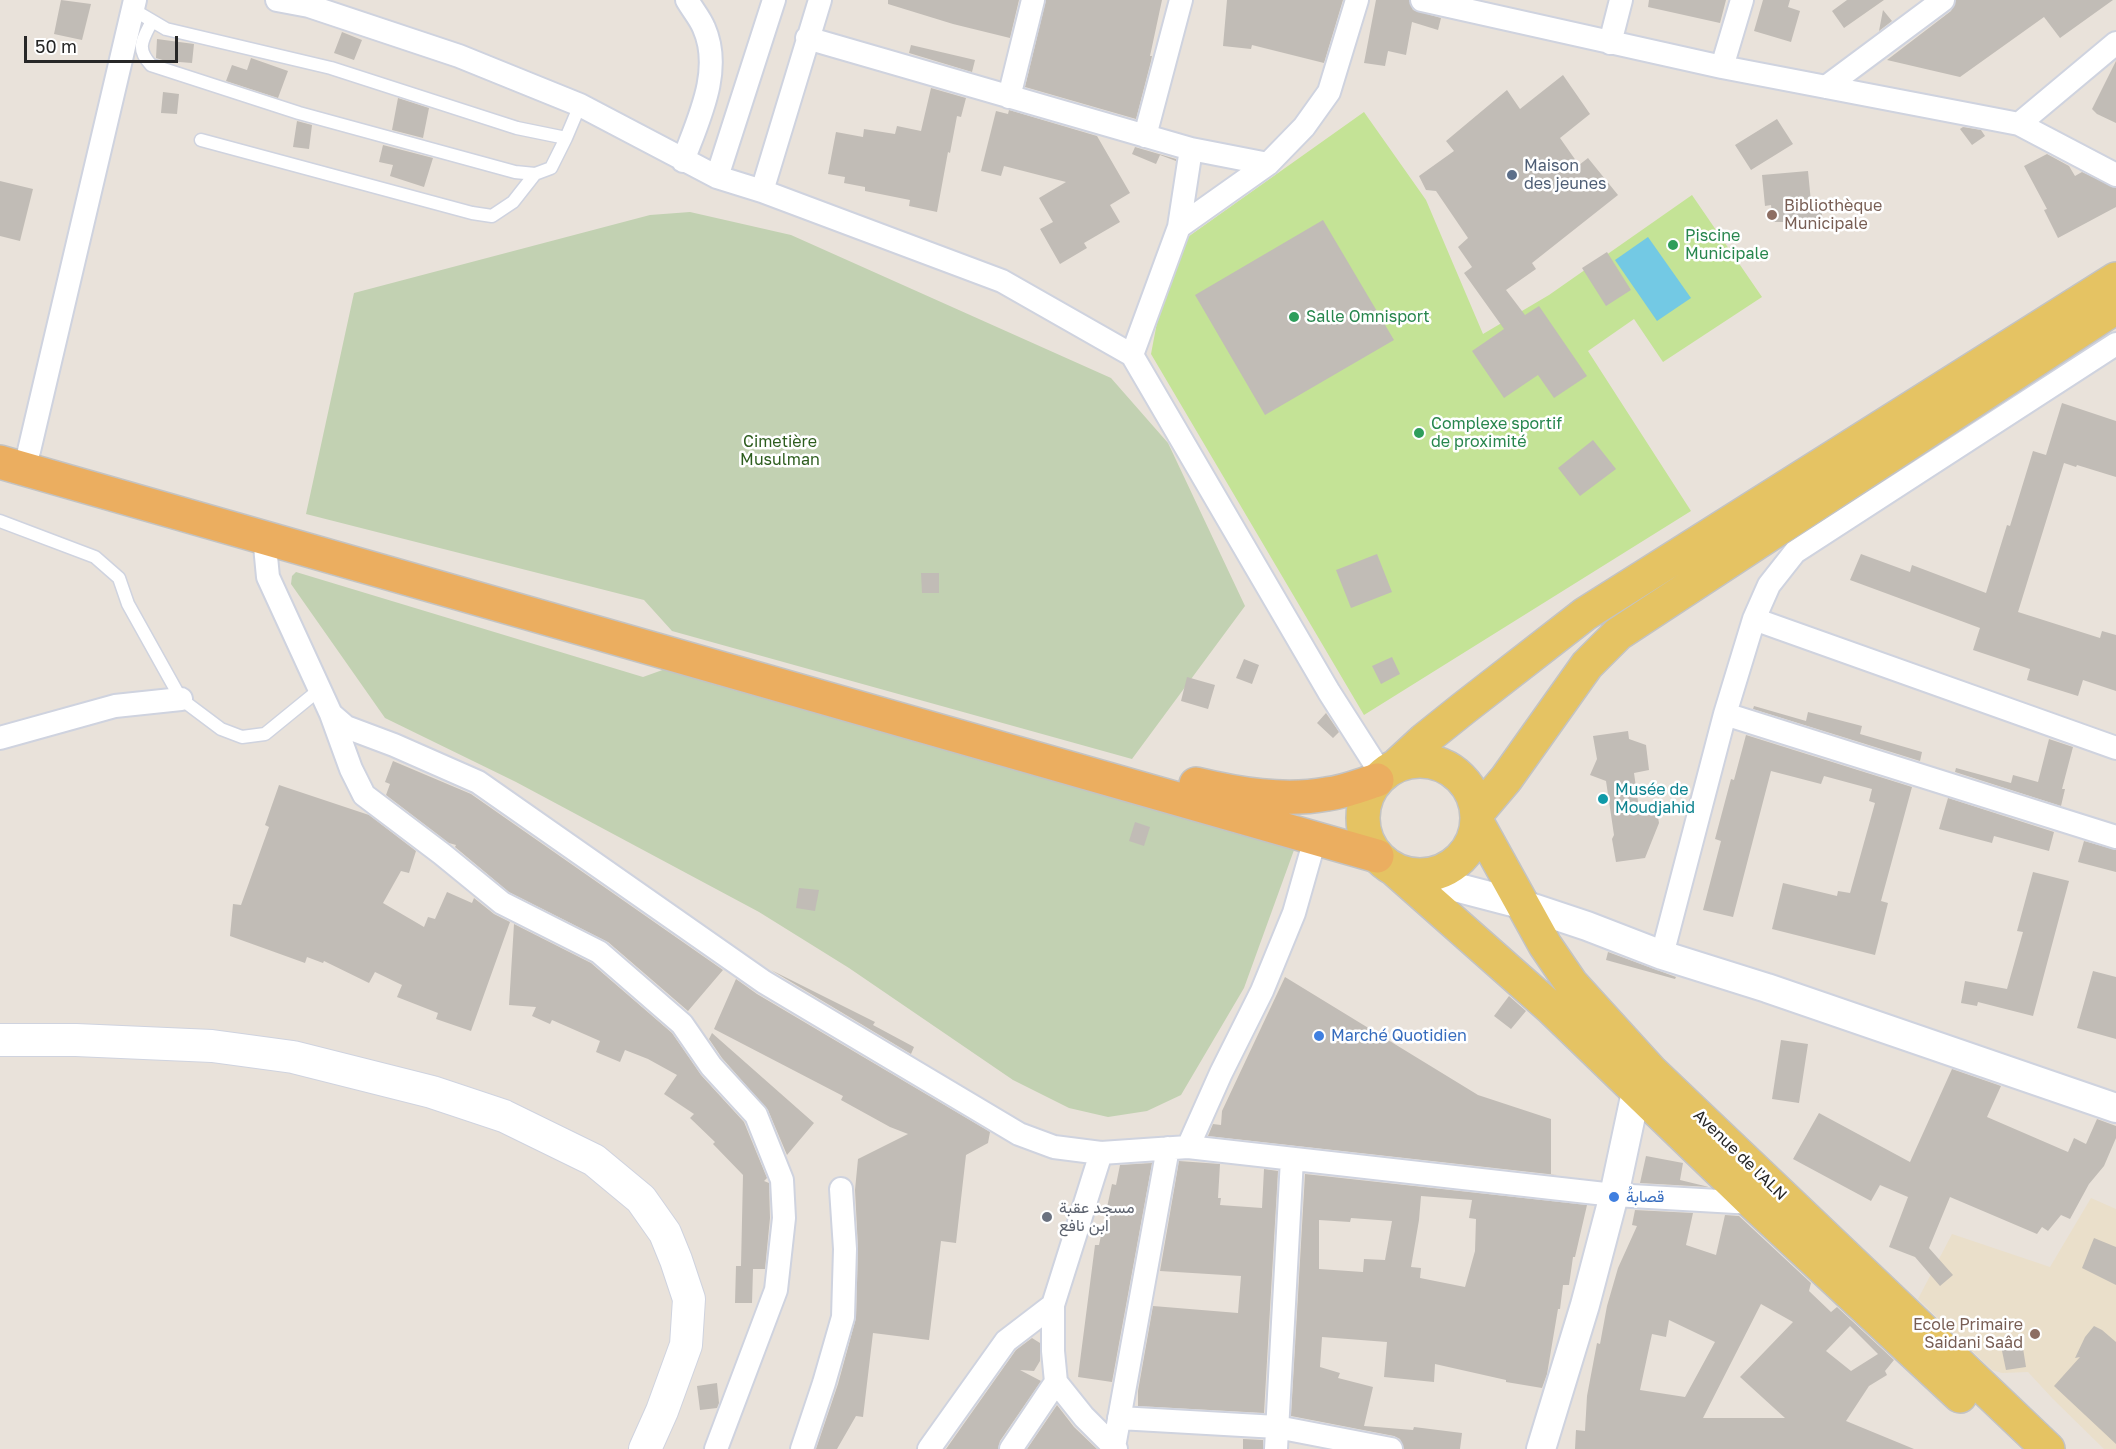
<!DOCTYPE html>
<html>
<head>
<meta charset="utf-8">
<style>
	body { margin:0 }
	#map { position:relative; width:2116px; height:1449px; overflow:hidden; background:#e9e2da; font-family:"Golos Text",sans-serif }
	canvas { display:block }
	.scale { position:absolute; left:24px; top:36px; width:154px; height:27px; box-sizing:border-box; border:3px solid #272727; border-top:0; padding-left:8px; font-size:18px; line-height:21px; white-space:nowrap; color:#272727; -webkit-text-stroke:4px #fff; paint-order:stroke }
</style>
</head>
<body>
<div id="map">
<canvas width="2116" height="1449"></canvas>
<div class="scale">50 m</div>
</div>
<script>
const context = document.querySelector('canvas').getContext('2d');
context.lineJoin = 'round';
function fillPath(path, color) { context.fillStyle = color; context.fill(path, 'evenodd'); }
function stroke(path, color, width, dash) { context.strokeStyle = color; context.lineWidth = width; context.lineCap = dash ? 'butt' : 'round'; context.setLineDash(dash || []); context.stroke(path); }
function drawText(font, color, halo, rows, align = 'center') {
  context.font = font + ' "Golos Text",Vazirmatn,sans-serif'; context.lineWidth = 5; context.setLineDash([]); context.textBaseline = 'middle'; context.strokeStyle = halo; context.fillStyle = color; for (const [text, x, y, turn = 0] of rows) {
    context.save(); context.translate(x, y); context.rotate((+turn || 0) * Math.PI / 180); context.textAlign = isNaN(turn) ? turn : align; if (halo) context.strokeText(text, 0, 0); context.fillText(text, 0, 0); context.restore();
  }
}
fillPath(new Path2D(`
	M2091 1198 2116 1209V1449H2104L2053 1399 2028 1372 2002 1373 1992 1370 1918 1299 1952 1234 2050 1267Z`), '#eadfca');
fillPath(new Path2D(`
	M690 212 791 235 1111 378 1168 443 1245 606 1132 759 672 631 644 600 306 514 354 293 650 215Z
	M296 572 643 677 682 663 1279 842 1294 850 1244 988 1181 1095 1147 1111 1108 1117 1069 1108 1013 1080 849 968 759 912 516 782 385 718 291 584 292 576Z`), '#c2d1b2');
fillPath(new Path2D(`
	M1364 112 1426 200 1483 334 1549 295 1692 195 1762 297 1663 362 1634 319 1588 351 1691 511 1364 715 1151 354 1171 249Z`), '#c4e396');
fillPath(new Path2D(`
	M1648 237 1691 298 1657 321 1615 260Z`), '#73c9e4');
fillPath(new Path2D(`
	M61 0 91 4 82 40 54 34Z
	M888 0H1019L1010 38 953 24 888 4Z
	M1046 0H1162L1150 56H1152L1151 61 1136 119 1025 87Z
	M1227 0H1343L1324 63 1252 45 1251 49 1223 46Z
	M1376 0H1409L1413 10 1441 18 1438 30 1412 22 1406 55 1388 51 1385 66 1364 63Z
	M1649 0H1726L1720 23 1648 7Z
	M1763 0H1790L1788 7 1800 11 1791 42 1754 31Z
	M1847 0H1884L1844 28 1832 11Z
	M1956 0H2113L2060 38 2044 17 1960 77 1887 60 1951 11Z
	M1883 10 1892 21 1879 31Z
	M342 32 362 40 354 60 334 53Z
	M157 39 194 44 192 63 166 61 156 58Z
	M911 45 975 60 972 72 909 53Z
	M251 58 288 71 278 98 226 81 232 65 247 70Z
	M2116 61V123L2097 114 2092 109Z
	M1563 75 1590 114 1560 138 1579 165 1588 158 1618 195 1532 263 1536 269 1506 290 1525 315 1539 306 1587 376 1554 398 1538 375 1504 398 1472 351 1504 329 1464 273 1472 267 1458 247 1468 238 1436 191 1426 190 1419 176 1454 151 1446 141 1507 90 1520 109Z
	M931 88 966 98 961 117 957 116 950 153 948 152 937 212 909 206 910 200 865 191V187L844 183 845 177 828 174 836 132 863 137 864 129 895 134 897 126 921 131Z
	M163 92 179 94 177 114 161 113Z
	M398 98 429 108 423 138 392 130Z
	M1009 110 1097 136 1130 193 1110 205 1120 222 1084 243 1087 248 1060 264 1040 229 1053 222 1039 198 1066 182 1004 166 1001 176 981 171 996 111 1008 114Z
	M1777 119 1793 144 1751 170 1735 145Z
	M297 121 312 125 309 149 293 147Z
	M1963 127 1981 130 1985 136 1972 145 1960 129Z
	M383 145 433 158 424 187 390 176 393 165 379 162Z
	M1135 147 1176 159V161L1160 155 1156 164 1132 154Z
	M2047 154 2069 166 2075 176 2082 172 2116 188V207L2058 238 2044 210 2047 209 2024 166Z
	M1808 171 1811 202 1821 201 1823 227 1785 230 1784 222H1773L1771 205 1765 206 1762 175Z
	M0 181 33 189 20 241 0 236Z
	M1323 220 1394 340 1265 415 1195 295Z
	M1607 252 1631 290 1606 306 1582 268Z
	M2062 403 2116 421V477L2077 465 2076 467 2064 463 2018 612 2100 638 2102 631 2116 635V691L2083 680 2078 696 2027 680 2030 669 1973 650 1980 628 1850 580 1861 554 1910 572 1912 565 1986 593 2007 525 2010 526 2033 451 2046 455Z
	M1593 440 1616 469 1580 496 1558 468Z
	M1377 554 1392 592 1351 608 1336 570Z
	M921 573H939V593H922Z
	M1392 657 1400 674 1381 684 1372 666Z
	M1244 659 1259 665 1252 684 1236 678Z
	M1187 677 1215 685 1208 709 1181 701Z
	M1754 706 1806 721 1808 712 1862 726 1860 734 1922 752 1920 761 1753 709Z
	M1326 713 1339 732 1333 738 1317 723Z
	M1628 731 1629 739 1646 745 1649 770 1634 773 1640 815 1657 812 1659 823 1645 858 1616 862 1612 839 1614 835 1606 781 1590 775 1597 759 1593 736Z
	M1746 735 1912 787 1881 901 1888 903 1875 955 1772 929 1783 883 1837 896 1838 891 1850 893 1875 803 1869 801 1872 789 1824 776 1821 784 1771 771 1733 917 1703 910 1721 841 1715 839 1731 779 1734 780Z
	M2049 739 2073 747 2062 789H2065L2061 806 1955 772 1956 768 2011 783 2013 775 2038 782Z
	M393 761 471 794 723 970 688 1011 608 942 509 892 455 847 456 845 449 843 386 795 390 784 385 782Z
	M279 785 369 815 416 851 409 873 401 871 383 903 424 927 428 917 435 919 447 892 472 903 474 898 494 914 510 922 471 1031 436 1019 438 1013 397 997 402 985 375 972 369 983 324 961 323 963 307 957 305 963 230 936 233 904 241 905 269 827 265 825Z
	M1948 798 2054 832 2049 851 1994 836 1992 843 1939 829Z
	M1135 822 1150 827 1144 846 1129 841Z
	M2084 841 2116 850V872L2078 862Z
	M2033 872 2069 881 2033 1016 1978 1002 1977 1006 1961 1003 1965 981 2007 989 2023 932 2017 931Z
	M799 888 819 890 815 911 796 908Z
	M514 924 591 963 672 1033 701 1075 744 1122 767 1178 764 1181 769 1183 770 1218 765 1269H753L752 1303H735L736 1266H741L743 1175 713 1144 715 1142 690 1118 694 1114 664 1094 677 1075 648 1059 625 1050 620 1062 596 1052 600 1041 552 1020 550 1024 532 1016 536 1007 509 1005Z
	M1608 952 1676 977 1675 979 1606 960Z
	M771 970 875 1022 873 1025 914 1047 911 1054Z
	M2093 971 2116 977V1039L2077 1028Z
	M1285 977 1478 1095 1551 1119V1174L1557 1175 1208 1136 1213 1124 1221 1125 1222 1111Z
	M736 979 757 994 990 1132 988 1143 966 1155 956 1243 941 1241 929 1340 873 1333 863 1417 856 1416 837 1449H816L838 1384 856 1318 858 1248 855 1190 858 1159 908 1134 890 1127 841 1100 843 1096 714 1029Z
	M1509 996 1526 1011 1511 1029 1494 1016Z
	M712 1033 814 1123 787 1155 768 1110 722 1058 709 1039Z
	M1781 1040 1808 1044 1799 1103 1772 1099Z
	M1952 1069 2001 1086 1987 1117 2068 1152 2074 1138 2086 1144 2097 1119 2116 1126V1138L2104 1166 2089 1184 2070 1219 2061 1215 2048 1231 2042 1227 2037 1234 1950 1197 1929 1248 1953 1275 1940 1286 1915 1257 1889 1247 1908 1197 1880 1185 1871 1201 1793 1159 1819 1113 1910 1162Z
	M1646 1156 1683 1163 1680 1180 1709 1187 1640 1183Z
	M1179 1161 1220 1164 1218 1198H1221L1220 1205 1262 1208 1264 1169 1278 1171 1264 1413 1138 1406V1391L1153 1306 1238 1313 1241 1276 1160 1271Z
	M1152 1163 1112 1382 1078 1377 1095 1245H1099L1112 1184 1116 1185 1120 1165Z
	M1305 1174 1587 1205 1575 1257H1573L1569 1285H1563L1560 1309H1558L1547 1374 1542 1388 1506 1382V1380L1435 1364 1434 1382 1384 1377 1387 1342 1322 1337 1320 1367 1340 1373 1338 1378 1373 1387 1364 1426 1413 1430 1414 1427 1462 1433 1460 1449H1404L1400 1439 1394 1436 1291 1416ZM1421 1196 1472 1200 1469 1218 1476 1219 1475 1251 1465 1287 1420 1278 1421 1268 1411 1267 1419 1220ZM1351 1218 1392 1221 1385 1260 1364 1259 1363 1272 1319 1269V1220L1350 1222Z
	M1635 1210 1693 1213 1686 1245 1716 1255 1725 1215 1739 1216 1811 1283 1809 1291 1831 1312 1837 1307 1894 1360 1885 1371 1887 1375 1869 1386 1846 1421 1914 1449H1575L1576 1430 1585 1431 1587 1396 1597 1343 1600 1344 1607 1306 1618 1268 1637 1226 1632 1225ZM1761 1304 1793 1322 1740 1377 1785 1418H1703ZM1669 1320 1715 1342 1685 1397 1640 1390 1652 1334 1666 1337ZM1850 1326 1878 1354 1851 1371 1826 1351Z
	M2094 1238 2116 1247V1285L2082 1268Z
	M2094 1326 2102 1330 2116 1342V1444L2054 1386 2080 1357 2075 1358 2085 1337Z
	M1032 1338 1040 1343V1361L1034 1371 1020 1370 1041 1381 1000 1441 998 1449H946L1016 1350Z
	M2022 1342 2026 1367 2006 1370 2001 1346Z
	M717 1383 719 1403 717 1408 700 1410 697 1386Z
	M1057 1405 1074 1427 1097 1449H1027Z
	M1243 1439 1263 1440V1449H1243Z`), '#c1bcb6');
const service = new Path2D(`
	M132 9 166 29 331 68 517 128 566 138 580 105
	M152 21C143 39 135 48 151 65L299 113 515 172 535 174 551 168 566 138
	M201 140 472 213 492 216 513 202 535 174
	M0 521 95 557 119 578 128 604 181 699 221 729 242 737 265 734 319 690`);
const minor = new Path2D(`
	M277 0 309 6 459 56 580 105 717 177 762 191 1002 281 1132 355 1329 692 1382 775
	M1422 0 1722 67 2019 124 2116 175
	M807 38 1191 149 1268 164
	M1610 43 1621 0
	M1722 67 1742 0
	M1826 87 1943 0
	M1009 97 1033 0
	M2019 124 2116 43
	M1145 136 1181 0
	M683 161C698 120 723 71 704 28 700 18 692 9 687 0
	M717 177 774 0
	M762 191 820 0
	M1179 227 1268 164 1304 127 1329 92 1357 0
	M1132 355 1179 227 1191 149
	M29 451 135 0
	M264 536 268 577 331 714 346 727 394 745 478 782 764 982 1019 1134 1054 1147 1101 1153 1188 1147 1614 1195 1753 1203
	M1754 619 2116 748
	M331 714 351 769 364 795 442 854 502 903 599 952 682 1024 711 1066 756 1115 782 1180 784 1218 776 1290 716 1449
	M1725 714 2116 837
	M0 738 115 706 181 699
	M1662 955 1725 714 1754 619 1769 585 1795 552 2116 344
	M1188 1147 1221 1073 1262 991 1294 913 1315 839
	M1101 1153 1053 1305V1351L1056 1382 1084 1417 1116 1449
	M1119 1418 1277 1427 1391 1449
	M1114 1447 1168 1148
	M802 1449 824 1383 843 1317 845 1249 841 1189
	M929 1449 1006 1341 1053 1305
	M1011 1449 1056 1382
	M1276 1449 1292 1159`);
const tertiary = new Path2D(`
	M1409 875 1524 905 1587 926 1662 955 1767 988 2116 1108
	M1541 1449 1585 1305 1614 1195 1636 1092 1649 1076`);
const secondary = new Path2D(`
	M0 1040H76L212 1046 293 1057 432 1092 504 1116 594 1160 641 1199 665 1233 676 1260 689 1299 686 1345 662 1411 645 1449`);
const primary = new Path2D(`
	M1363 818a57 57 0 1 1 114 0a57 57 0 1 1-114 0Z
	M1398 764 1424 740 1464 708 1585 614 2116 279
	M1478 812 1506 779 1587 665 1618 634 2116 307
	M1478 824 1545 945 1571 983 1652 1072 2048 1449
	M1395 870 1551 1008 1753 1203 1960 1396`);
const trunk = new Path2D(`
	M0 462 1377 856
	M1196 784C1238 794 1284 802 1327 794 1344 792 1361 785 1377 780`);
stroke(service, '#cfd3df', 15);
stroke(minor, '#cfd3df', 26);
stroke(tertiary, '#cfd3df', 32);
stroke(secondary, '#cfd3df', 34);
stroke(primary, '#c3c3c3', 36);
stroke(trunk, '#c3c3c3', 36);
stroke(service, '#fff', 12);
stroke(minor, '#fff', 22);
stroke(tertiary, '#fff', 28);
stroke(secondary, '#fff', 32);
stroke(primary, '#e5c363', 33);
stroke(trunk, '#ebae60', 33);
for (const [x, y, r, color] of [
	[1512,175,6,"#5c6f8a"],
	[1772,215,6,"#8d6e63"],
	[1673,245,6,"#2e9e5b"],
	[1294,317,6,"#2e9e5b"],
	[1419,433,6,"#2e9e5b"],
	[1603,799,6,"#0f9aa8"],
	[1319,1036,6,"#3f7fe0"],
	[1614,1197,6,"#3f7fe0"],
	[1047,1217,6,"#6b7280"],
	[2035,1334,6,"#8d6e63"]
]) { const dot = new Path2D(); dot.arc(x, y, r, 0, 2 * Math.PI); context.fillStyle = color; context.fill(dot); stroke(dot, '#fff', 2); }
drawText('16px', '#4e5e75', '#fff', [
	["Maison",1524,166],
	["des jeunes",1524,184]
], 'left');
drawText('16px', '#785e54', '#fff', [
	["Bibliothèque",1784,206],
	["Municipale",1784,224],
	["Ecole Primaire",2023,1325,"right"],
	["Saidani Saâd",2023,1343,"right"]
], 'left');
drawText('16px', '#27864d', '#fff', [
	["Piscine",1685,236],
	["Municipale",1685,254],
	["Salle Omnisport",1306,317],
	["Complexe sportif",1431,424],
	["de proximité",1431,442]
], 'left');
drawText('16px', '#2d5d1e', '#fff', [
	["Cimetière",780,442],
	["Musulman",780,460]
]);
drawText('16px', '#0d838f', '#fff', [
	["Musée de",1615,790],
	["Moudjahid",1615,808]
], 'left');
drawText('16px', '#366cbe', '#fff', [
	["Marché Quotidien",1331,1036],
	["قصابةُ",1626,1197]
], 'left');
drawText('16px', '#272727', '#fff', [
	["Avenue de l'ALN",1740,1155,44]
]);
drawText('16px', '#5b616d', '#fff', [
	["مسجد عقبة",1059,1208],
	["ابن نافع",1059,1226]
], 'left');
</script>
</body>
</html>
